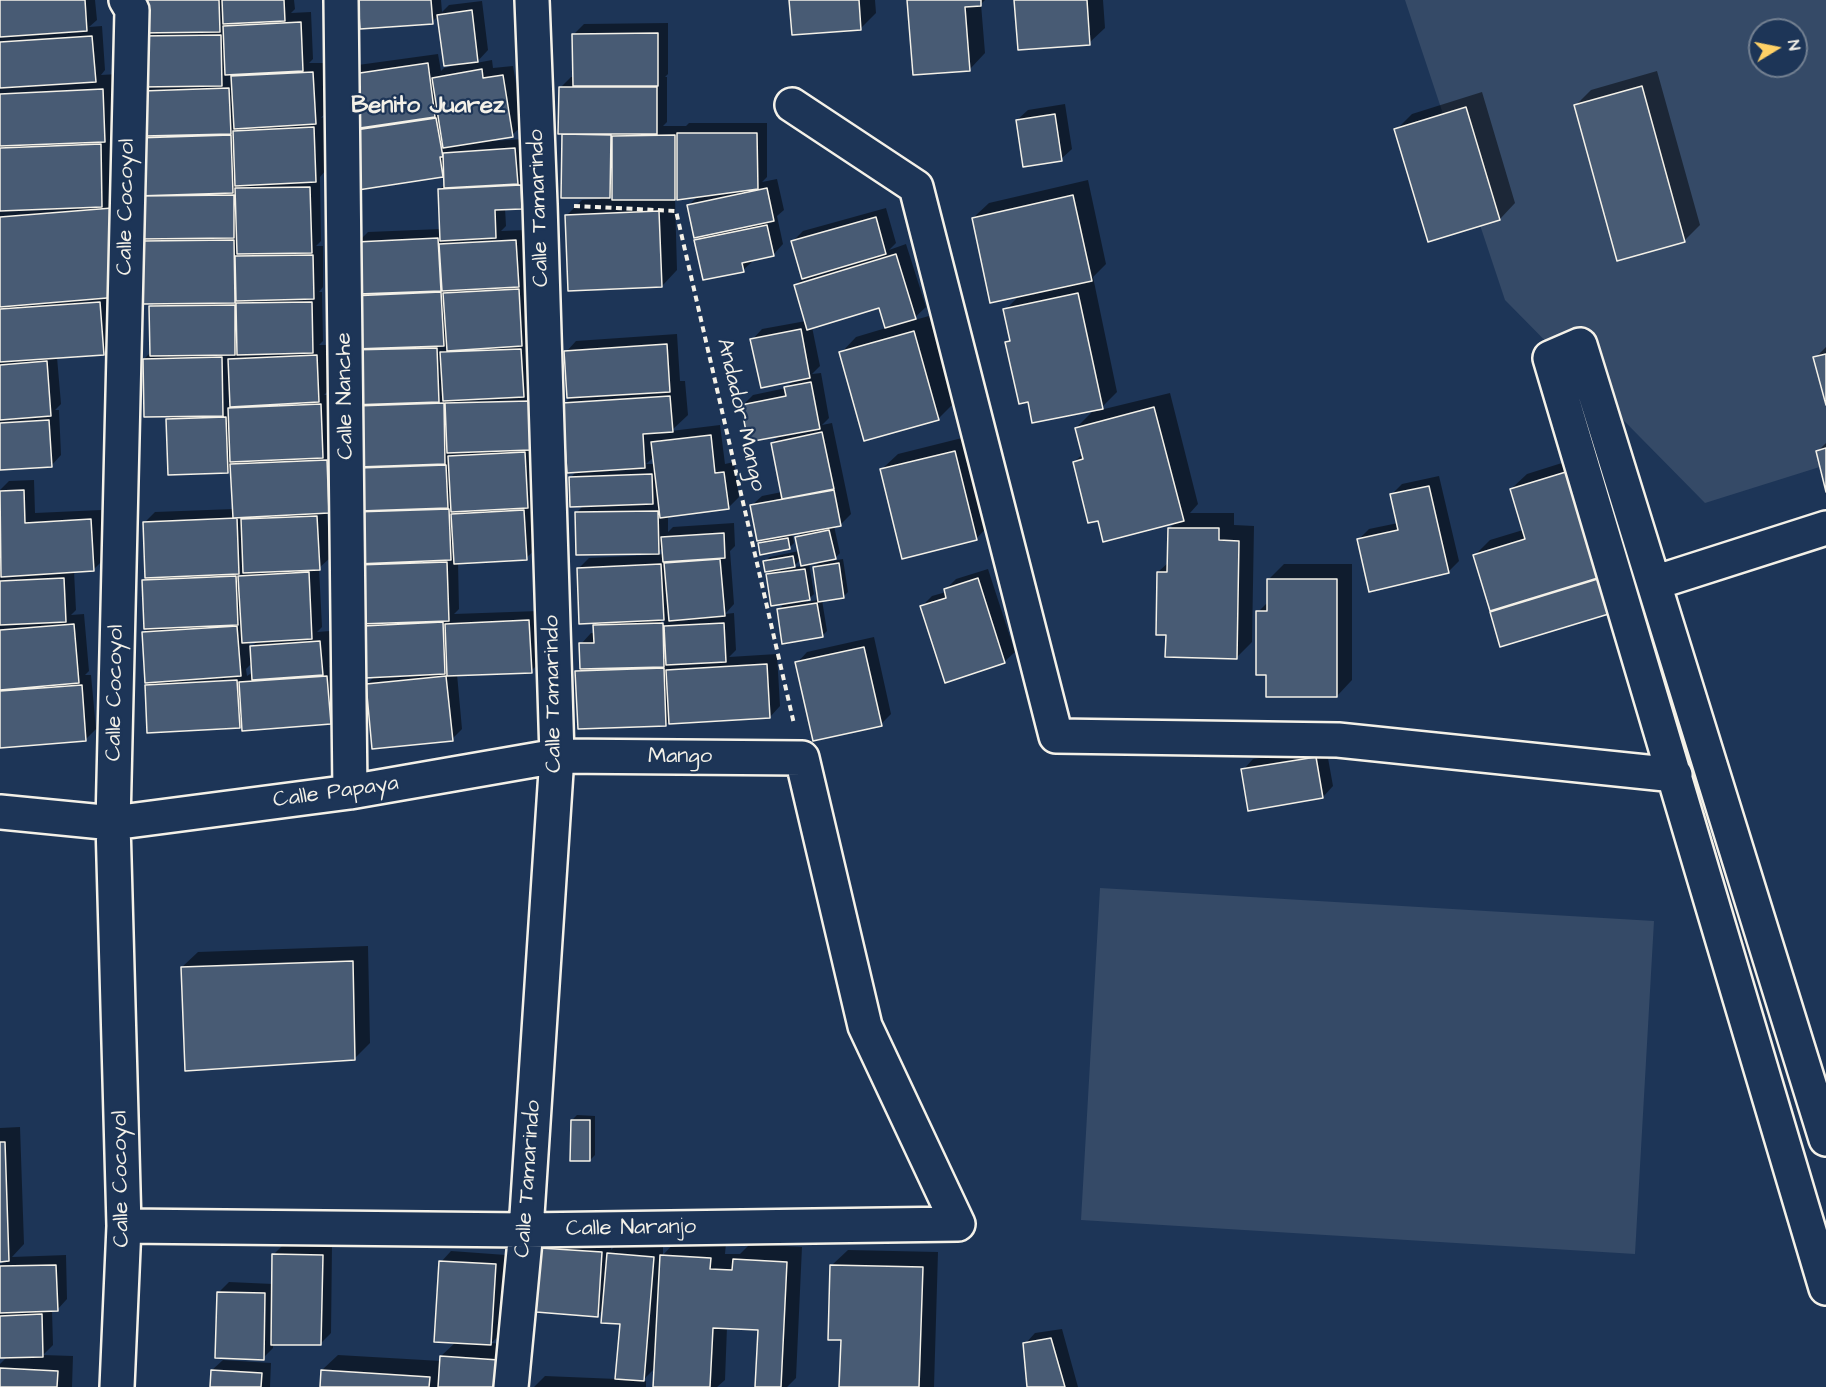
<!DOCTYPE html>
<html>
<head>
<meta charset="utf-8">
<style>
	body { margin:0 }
	#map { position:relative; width:1826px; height:1387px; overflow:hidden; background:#1d3557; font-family:"Architects Daughter",sans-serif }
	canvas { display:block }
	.north { position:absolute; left:1748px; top:18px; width:60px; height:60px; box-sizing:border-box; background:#1d3557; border:2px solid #738091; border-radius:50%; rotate:80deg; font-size:16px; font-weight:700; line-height:24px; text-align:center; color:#f4f1e8 }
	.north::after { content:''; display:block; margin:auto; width:21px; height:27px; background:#ffd166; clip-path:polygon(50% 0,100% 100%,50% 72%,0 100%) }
</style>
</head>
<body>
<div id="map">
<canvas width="1826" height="1387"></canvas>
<div class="north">N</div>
</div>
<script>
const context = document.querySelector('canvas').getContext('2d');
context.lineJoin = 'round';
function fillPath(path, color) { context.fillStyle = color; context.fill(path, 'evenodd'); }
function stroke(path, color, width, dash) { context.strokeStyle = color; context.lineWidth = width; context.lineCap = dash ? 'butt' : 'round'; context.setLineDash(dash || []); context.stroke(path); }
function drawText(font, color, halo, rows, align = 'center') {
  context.font = font + ' "Architects Daughter",sans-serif'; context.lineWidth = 4.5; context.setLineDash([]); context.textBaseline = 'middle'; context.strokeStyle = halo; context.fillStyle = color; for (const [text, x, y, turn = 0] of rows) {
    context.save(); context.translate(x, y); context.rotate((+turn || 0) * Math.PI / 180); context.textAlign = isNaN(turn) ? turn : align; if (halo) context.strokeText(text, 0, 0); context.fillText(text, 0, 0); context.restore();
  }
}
fillPath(new Path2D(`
	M1405 0H1826V465L1705 503 1505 300ZM1760 30H1796V66H1760Z
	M1100 888 1654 921 1635 1254 1081 1220Z`), '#354a67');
fillPath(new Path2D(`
	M0 0H95L97 20 89 27 102 26 105 70 101 75 118 74 119 338 103 353 57 357 61 404 55 410H59L61 455 51 466 0 469V212L3 209H0Z
	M140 0H294L295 9 291 13 311 12 313 59 309 63H323L326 112 321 118 324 117 326 170 320 177 321 241 316 246H323V287L319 292H322L323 341 319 345H327L329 390 324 395H331L333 446 329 450H337L339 501 327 511 330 558 319 568 322 627 317 632 330 631 333 663 329 667 337 666 340 713 330 723 243 722 239 727 146 686 150 681 144 633 149 627 144 581 147 578 145 522 155 512 234 509 232 467 228 472 168 419 172 415 144 359 151 352V307L155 302 143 242 147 237H143L144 91 150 85ZM258 640 250 649 249 641ZM253 662V672L247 676 246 669Z
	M359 0H441L442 12 449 5 482 1 488 50 476 63 492 60 493 68 513 66 523 125 512 135 490 139V141L525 139 532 197 521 208H505L506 226 501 231 526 230 528 275 524 279H529L532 334 527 339H531L533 385 527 391H539L537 548 526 558 458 562 459 609 454 614 539 611 541 661 531 671 457 674 462 729 452 739 367 684 375 676 364 626 368 622 360 623 357 243 368 232 441 229 439 190 446 183 445 172 442 176 359 188 358 65 438 54 441 71 444 68 453 66 439 15 432 22Z
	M791 0H875L876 13 860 29Z
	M908 0H985L981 4 985 53 970 69Z
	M1016 0H1103L1105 28 1089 43Z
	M668 23V74L665 77H667V122L663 126H686L689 123H767V177L762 182 777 179 784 210 777 216 783 244 773 255 754 260 743 270 696 241 702 235 689 205 698 196 678 194 675 198 677 270 662 286 566 216 582 200 601 199V197L563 196 564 132 560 88 571 77H574V34L584 24ZM614 193V199H607Z
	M1657 71 1700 225 1684 241 1575 106 1591 90Z
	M1482 92 1515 203 1500 219 1396 130 1412 114Z
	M1065 104 1072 149 1061 159 1017 120 1028 110Z
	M1088 180 1106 264 1093 277 1117 392 1100 409 1029 400 1007 343 1011 339 1005 310 1020 295 973 218 989 203Z
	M886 208 896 243 889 250 906 244 926 307 911 321 929 316 954 403 938 419 841 353 856 337 886 328 880 306 812 327 820 366 812 374 821 373 829 418 822 425 832 423 851 514 840 525 834 526 840 553 832 561 843 559 848 592 843 597 822 600 827 631 822 636 778 610 786 602 768 575 774 569 765 561 770 557 799 551 797 538 803 531 792 533 794 543 789 548 759 544 765 538 751 506 762 496 782 492 772 443 780 435 743 405 753 395 786 388 794 380 752 340 762 329 806 321 795 286 803 278 792 242 803 231ZM801 559 802 566 793 567ZM821 560 814 567 819 600 806 602 814 594 809 563Z
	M677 334 680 381H685L688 415 671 431 720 425 725 464 734 462 739 497 728 508 668 515V532L673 527 734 523 735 546 730 551 734 604 725 614 734 613 736 650 729 657 777 654 780 706 770 717 668 722 666 725 577 672 581 667V644L591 633H595V626L598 622 578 569 589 558 651 555V552L576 513 584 505 570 478 577 471 564 404 571 397 566 352 576 341ZM654 457 655 464H646ZM663 547 664 554 655 555ZM661 616H664L666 659H663Z
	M1826 347V400L1815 358Z
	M1170 393 1198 504 1190 513H1234V525L1254 526 1252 642 1237 657 1167 634 1158 572 1169 562 1170 528 1176 522 1099 519 1074 462 1083 454 1076 428 1092 412Z
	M970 436 991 523 976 539 882 469 898 454Z
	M1826 443V487L1818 451Z
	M1584 456 1621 601 1492 612 1496 608 1474 556 1490 540 1523 530 1511 489 1527 474Z
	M1439 476 1459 561 1449 571 1358 540 1369 529 1398 523 1391 495 1402 484Z
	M34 480 35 513 101 510 104 559 93 570 74 571 76 610 71 615 84 614 89 671 85 675H91L96 729 85 740 0 747V571H2L0 490 9 481Z
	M1284 564H1352V680L1337 696 1268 673 1258 612 1268 602 1269 579Z
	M988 569 1015 652 1004 662 922 606 932 596 946 592 945 590 956 579Z
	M874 637 891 714 881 724 797 663 807 652Z
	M1326 747 1333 786 1323 797 1243 770 1253 759Z
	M368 946 370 1043 354 1059 182 967 198 952Z
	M577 1115 595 1116V1155L590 1160 572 1120Z
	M20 1127 24 1244 12 1257 66 1255 67 1299 57 1310H52L53 1345 43 1355 73 1356 72 1387H0V1364L8 1356 0 1357V1314L3 1311H0V1265L5 1260H0V1128Z
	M552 1238 612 1242 611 1250 618 1243 663 1247V1255L677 1240 726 1243 725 1254H740L750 1244 802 1247 796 1378 787 1387H757L760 1329 727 1327 725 1380 717 1387H655L656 1367 642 1381H646V1387H534L545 1376 617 1379 621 1323 603 1309 598 1315 542 1248Z
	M284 1244 332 1245 331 1333 321 1343H273V1348L263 1358 218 1293 229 1282 273 1284 274 1254Z
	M848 1250 938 1252 934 1387H841L842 1339 832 1265Z
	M451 1251 506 1255 501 1334 491 1343 514 1345 511 1387H321L322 1370 338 1355 441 1361V1356L456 1342 441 1262Z
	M1062 1329 1078 1387H1028L1025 1344 1035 1333Z
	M223 1360 271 1363 270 1387H211L212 1370Z`), '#0007');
const building = new Path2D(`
	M0 0H85L87 31 0 37Z
	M138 0H219L220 32 139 33Z
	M222 0H284L285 21 223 24Z
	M358 0H431L433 24 360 29Z
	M789 0H859L861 30 792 35Z
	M907 0H981V6L965 7 970 71 913 75Z
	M1014 0H1087L1090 45 1018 50Z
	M472 10 478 62 444 66 437 15Z
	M301 22 303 71 225 75 223 26Z
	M658 33V86H573L572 34Z
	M221 35 222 86 139 87V36Z
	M92 36 96 82 0 88V42Z
	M428 63 435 117 353 129 346 75Z
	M482 69 483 78 503 75 513 137 443 148 432 78Z
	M313 72 316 124 234 129 231 76Z
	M1642 86 1685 242 1617 261 1574 105Z
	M559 87H657V134H558Z
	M229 88 231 134 144 136 142 91Z
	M103 89 105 142 0 146V94Z
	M1466 107 1500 220 1428 242 1394 129Z
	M1055 114 1062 161 1023 167 1016 120Z
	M436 118 443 157H440L443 177 358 190 349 131Z
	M314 127 316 182 235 186 233 131Z
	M677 133H757L758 189 677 200Z
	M562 134 611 135 610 198H561Z
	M231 135 233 193 137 196 136 138Z
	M675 135V200H612V136Z
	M101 144 102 207 0 211V148Z
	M515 148 518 184 444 188 443 153Z
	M521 185 522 209 495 210 496 238 440 241 438 189Z
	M310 187 312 253 237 254 235 188Z
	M767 188 774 221 694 238 687 205Z
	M234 195V238L141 239 140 196Z
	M1073 195 1092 281 990 303 972 218Z
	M112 208 119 297 0 307V217Z
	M659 211 662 287 568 291 565 215Z
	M876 217 886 254 802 279 791 241Z
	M767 225 774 256 742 263 744 272 703 280 694 240Z
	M438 238 441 291 358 294 356 242Z
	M234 240 235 303 143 304 141 241Z
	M516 240 519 287 442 291 439 244Z
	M896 254 916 319 885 328 879 308 807 330 794 285Z
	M313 255 314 299 236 301 235 256Z
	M519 289 522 346 447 351 443 293Z
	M441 292 444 346 354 349 351 296Z
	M1078 293 1103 409 1032 423 1028 402 1019 404 1005 342 1010 341 1003 309Z
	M100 302 104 355 0 362V309Z
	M312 302 313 353 237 355 236 303Z
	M235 305V355L150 356 149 306Z
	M801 329 810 378 761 388 750 339Z
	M914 331 939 420 864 441 839 352Z
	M667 344 670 392 567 398 564 351Z
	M437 348 439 402 351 405 349 350Z
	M521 349 524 397 443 401 440 352Z
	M1826 354V405L1813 357Z
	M317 355 319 402 230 407 228 359Z
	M222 357 223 416 144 417 143 359Z
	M47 361 51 416 0 420V365Z
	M811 382 820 429 748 442 741 405 786 396 784 387Z
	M670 396 673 432 643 434 645 468 567 473 562 403Z
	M530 401 531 450 447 453 445 403Z
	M444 403 445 464 358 467 356 406Z
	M321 404 323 458 230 462 228 408Z
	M1154 407 1184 521 1103 542 1098 521 1088 523 1073 462 1083 459 1075 428Z
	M226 417 228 473 168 475 166 419Z
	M49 420 52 467 0 470V423Z
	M822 432 834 489 782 499 771 443Z
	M711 435 715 473 724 472 729 509 660 518 651 442Z
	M1826 448V492L1816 451Z
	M955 451 977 540 902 559 880 469Z
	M525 452 528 508 451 512 448 456Z
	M327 460 329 513 233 518 230 464Z
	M446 465 448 508 360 511 359 468Z
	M1569 471 1601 577 1490 611 1473 555 1525 539 1510 489Z
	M652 474 653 504 570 507 569 477Z
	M1429 486 1449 573 1369 592 1357 539 1398 530 1390 494Z
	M24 490 25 523 91 519 94 571 1 577 0 491Z
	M834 490 841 526 757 541 750 505Z
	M449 509 451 560 357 564 355 512Z
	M524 510 527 560 454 564 451 514Z
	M658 511 659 554 576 555 575 512Z
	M317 516 320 570 243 573 241 519Z
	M237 518 239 574 145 578 143 522Z
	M1168 528H1219V540L1239 541 1237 659 1165 657 1166 635H1156L1157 572H1167Z
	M829 530 836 559 801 566 795 537Z
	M724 533 725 558 663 562 661 537Z
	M788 538 790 549 760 555 758 543Z
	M793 556 795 567 765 572 763 561Z
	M720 559 725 616 669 621 664 563Z
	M447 562 449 621 359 624 357 565Z
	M839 563 844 598 818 602 813 567Z
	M661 564 664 620 579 624 577 568Z
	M805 569 810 600 771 606 766 574Z
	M309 572 312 639 242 643 238 576Z
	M236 576 238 625 144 629 142 580Z
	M64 578 66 622 0 625V581Z
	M978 578 1005 663 945 683 920 606 946 598 944 589Z
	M1601 578 1612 613 1500 647 1490 612Z
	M1267 579H1337V697H1266V675H1256V611H1267Z
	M817 603 823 637 782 644 777 609Z
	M529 620 532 673 447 676 445 624Z
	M443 622 445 674 365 678 363 626Z
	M663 623 664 667 580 669 579 643H594L593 625Z
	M724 623 726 662 666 665 664 626Z
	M74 624 79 683 0 690V630Z
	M237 626 241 676 145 683 142 632Z
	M320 641 323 675 252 680 250 646Z
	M864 647 882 726 813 741 795 662Z
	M767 664 770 718 669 724 666 670Z
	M664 668 666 726 578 729 575 671Z
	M327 676 331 724 242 731 239 682Z
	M446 676 453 741 372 749 366 684Z
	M237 680 240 728 147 733 145 685Z
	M82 685 86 741 0 748V691Z
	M1316 757 1323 798 1248 811 1241 769Z
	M353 961 355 1060 185 1071 181 967Z
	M571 1120H590V1161H570Z
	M0 1142H5L9 1261 0 1262Z
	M540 1248 602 1252 598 1317 536 1312Z
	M607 1253 654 1257 644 1381 615 1379 620 1324 601 1323Z
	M272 1254 323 1255 321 1345H271Z
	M660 1255 711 1258 710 1269 732 1270 733 1259 787 1262 781 1387H755L758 1330 713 1328 710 1387H653Z
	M439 1261 496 1264 491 1345 434 1342Z
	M56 1265 58 1311 0 1313V1266Z
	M830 1265 923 1267 919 1387H839L841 1340H828Z
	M217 1292 265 1293 264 1360 215 1358Z
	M42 1314 43 1357 0 1358V1316Z
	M1051 1338 1065 1387H1027L1023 1343Z
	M440 1356 499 1360 497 1387H438Z
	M0 1368 58 1371 57 1387H0Z
	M211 1370 262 1373 261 1387H210Z
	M321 1370 430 1377 429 1387H320Z`);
fillPath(building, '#485b74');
stroke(building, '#f4f1e8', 1.5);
const street = new Path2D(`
	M341 0 350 792
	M792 105 916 187 1056 736 1338 740 1675 775
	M1654 583 1826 528
	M0 812 113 823 350 792 557 756 802 758 865 1026 958 1224 526 1230 124 1226
	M1826 1139 1580 345 1550 358 1826 1288
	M117 1387 124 1226 113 823 132 10 126 0
	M511 1387 526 1230 557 756 540 204 532 0`);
stroke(street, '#f4f1e8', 38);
stroke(new Path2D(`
	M574 206 676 211 794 724`), '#f4f1e8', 4, [6, 4.5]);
stroke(street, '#1d3557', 33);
drawText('22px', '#f4f1e8', '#1d3557', [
	["Calle Cocoyol",127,207,-89],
	["Calle Tamarindo",540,208,-92],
	["Calle Nanche",346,396,-91],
	["Andador Mango",740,415,77],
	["Calle Cocoyol",116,693,-89],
	["Calle Tamarindo",554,694,-91],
	["Mango",680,757],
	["Calle Papaya",336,793,-8],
	["Calle Cocoyol",122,1179,-91],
	["Calle Tamarindo",529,1179,-86],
	["Calle Naranjo",631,1229,-1]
]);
drawText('bold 24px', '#f4f1e8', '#1d3557', [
	["Benito Juarez",428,107]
]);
</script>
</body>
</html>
